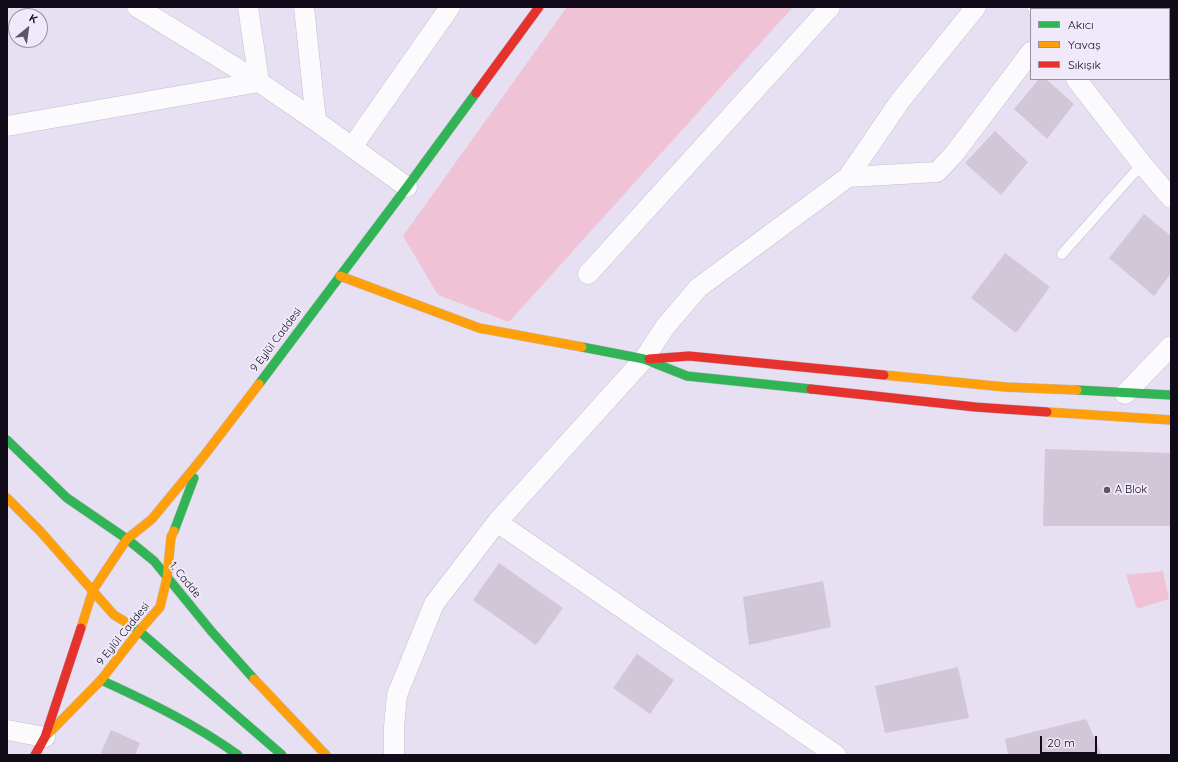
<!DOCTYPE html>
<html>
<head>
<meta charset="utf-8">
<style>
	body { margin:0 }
	#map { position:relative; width:1178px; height:762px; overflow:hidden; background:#e7e0f2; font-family:Quicksand,sans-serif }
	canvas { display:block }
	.frame { position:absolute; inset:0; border:8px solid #110b19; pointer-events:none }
	.legend { position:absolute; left:1030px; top:8px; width:140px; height:72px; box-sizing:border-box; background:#f0e9fa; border:1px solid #9790a0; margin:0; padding:5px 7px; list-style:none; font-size:12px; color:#110b19 }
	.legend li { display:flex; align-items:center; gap:8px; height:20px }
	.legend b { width:20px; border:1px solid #9790a0 }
	.north { position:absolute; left:8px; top:8px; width:40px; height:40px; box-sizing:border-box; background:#f0e9fa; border:1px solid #9790a0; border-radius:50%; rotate:29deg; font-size:11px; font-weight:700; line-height:16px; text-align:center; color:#110b19 }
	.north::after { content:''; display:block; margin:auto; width:14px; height:18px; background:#5c5665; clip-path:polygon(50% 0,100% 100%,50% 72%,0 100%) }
	.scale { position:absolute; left:1040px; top:736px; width:57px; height:18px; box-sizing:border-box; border:2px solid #110b19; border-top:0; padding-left:5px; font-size:12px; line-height:14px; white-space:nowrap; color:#110b19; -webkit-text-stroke:3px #f0e9fa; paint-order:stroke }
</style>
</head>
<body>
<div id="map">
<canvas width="1178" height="762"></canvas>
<div class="frame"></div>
<ul class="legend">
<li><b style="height:5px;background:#30b455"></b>Akıcı</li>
<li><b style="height:5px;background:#ff9f0a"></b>Yavaş</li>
<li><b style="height:5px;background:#e5322d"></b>Sıkışık</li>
</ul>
<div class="north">K</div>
<div class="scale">20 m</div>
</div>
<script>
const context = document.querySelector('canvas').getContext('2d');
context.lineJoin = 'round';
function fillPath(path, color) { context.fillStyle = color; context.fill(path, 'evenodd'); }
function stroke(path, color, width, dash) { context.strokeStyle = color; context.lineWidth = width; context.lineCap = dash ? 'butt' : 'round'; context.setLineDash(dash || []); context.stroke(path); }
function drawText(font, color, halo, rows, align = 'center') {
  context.font = font + ' Quicksand,sans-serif'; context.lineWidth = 4; context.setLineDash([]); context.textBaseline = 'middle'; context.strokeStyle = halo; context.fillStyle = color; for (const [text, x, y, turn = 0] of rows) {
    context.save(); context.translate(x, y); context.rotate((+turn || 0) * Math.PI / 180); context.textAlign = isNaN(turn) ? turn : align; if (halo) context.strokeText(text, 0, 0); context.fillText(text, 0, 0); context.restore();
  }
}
fillPath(new Path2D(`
	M567 7H793L509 322 438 295 403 236Z
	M1163 571 1169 599 1137 609 1126 575Z`), '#efc3d5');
fillPath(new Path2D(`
	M1039 79H1046L1074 104 1047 139 1014 109Z
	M995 131 1028 162 1001 195 965 163Z
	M1144 214 1171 236V273L1154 296 1109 258Z
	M1005 253 1050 287 1016 333 971 298Z
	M1045 449 1171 453V526H1043Z
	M499 563 563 608 536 645 473 600Z
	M823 581 831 627 749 645 743 597Z
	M637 654 674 680 650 714 613 688Z
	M958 667 969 718 885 733 875 686Z
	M1086 719 1102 755H1008L1005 739Z
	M111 730 140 743 135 755H100Z`), '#d1c7d6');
const lane = new Path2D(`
	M1062 254 1142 164`);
const street = new Path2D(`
	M137 7 259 82 316 121 407 187
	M304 7 316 121
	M1038 7V9
	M1076 79 1142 164 1171 198
	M7 126 259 82 248 7
	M352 147 450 7
	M848 177 937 172 954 154 1031 52
	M588 274 830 7
	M1125 394 1171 346
	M497 522 836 755
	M7 730 45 737
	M394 755V727L397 695 434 604 497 522 644 359 665 327 698 288 848 177 900 101 976 7`);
const fast = new Path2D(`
	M582 347 644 359 687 376 811 389
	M259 384 407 187 476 93
	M1077 390 1171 395
	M7 440 67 498 127 539 154 561 212 632 254 679
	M174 531 194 478
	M129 624 139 631 282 755
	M101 680C149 702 195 724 238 755`);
const slow = new Path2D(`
	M340 276 479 328 582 347
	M884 375 1005 387 1077 390
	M1047 412 1171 420
	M7 498 40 531 114 615 129 624
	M81 628 93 590 127 539 152 519 203 457 259 384
	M254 679 326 755
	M48 734 101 680 139 631 160 607 167 578 171 537 174 531`);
const jam = new Path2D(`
	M476 93 539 7
	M649 359 689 356 884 375
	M811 389 975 407 1047 412
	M35 755 45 737 81 628`);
stroke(lane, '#c4bece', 11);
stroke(street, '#c4bece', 21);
stroke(fast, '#c4bece', 10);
stroke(slow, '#c4bece', 10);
stroke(jam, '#c4bece', 10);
stroke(lane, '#fbfafd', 10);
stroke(street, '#fbfafd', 20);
stroke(fast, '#30b455', 9);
stroke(slow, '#ff9f0a', 9);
stroke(jam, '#e5322d', 9);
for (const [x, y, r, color] of [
	[1107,490,4,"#5c5665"]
]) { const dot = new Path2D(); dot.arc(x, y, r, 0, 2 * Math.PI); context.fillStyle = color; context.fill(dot); stroke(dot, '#f0e9fa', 1.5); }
drawText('11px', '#110b19', '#f0e9fa', [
	["9 Eylül Caddesi",276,340,-53],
	["1. Cadde",185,580,51],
	["9 Eylül Caddesi",123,634,-51]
]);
drawText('11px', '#110b19', '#f0e9fa', [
	["A Blok",1115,490]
], 'left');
</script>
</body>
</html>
